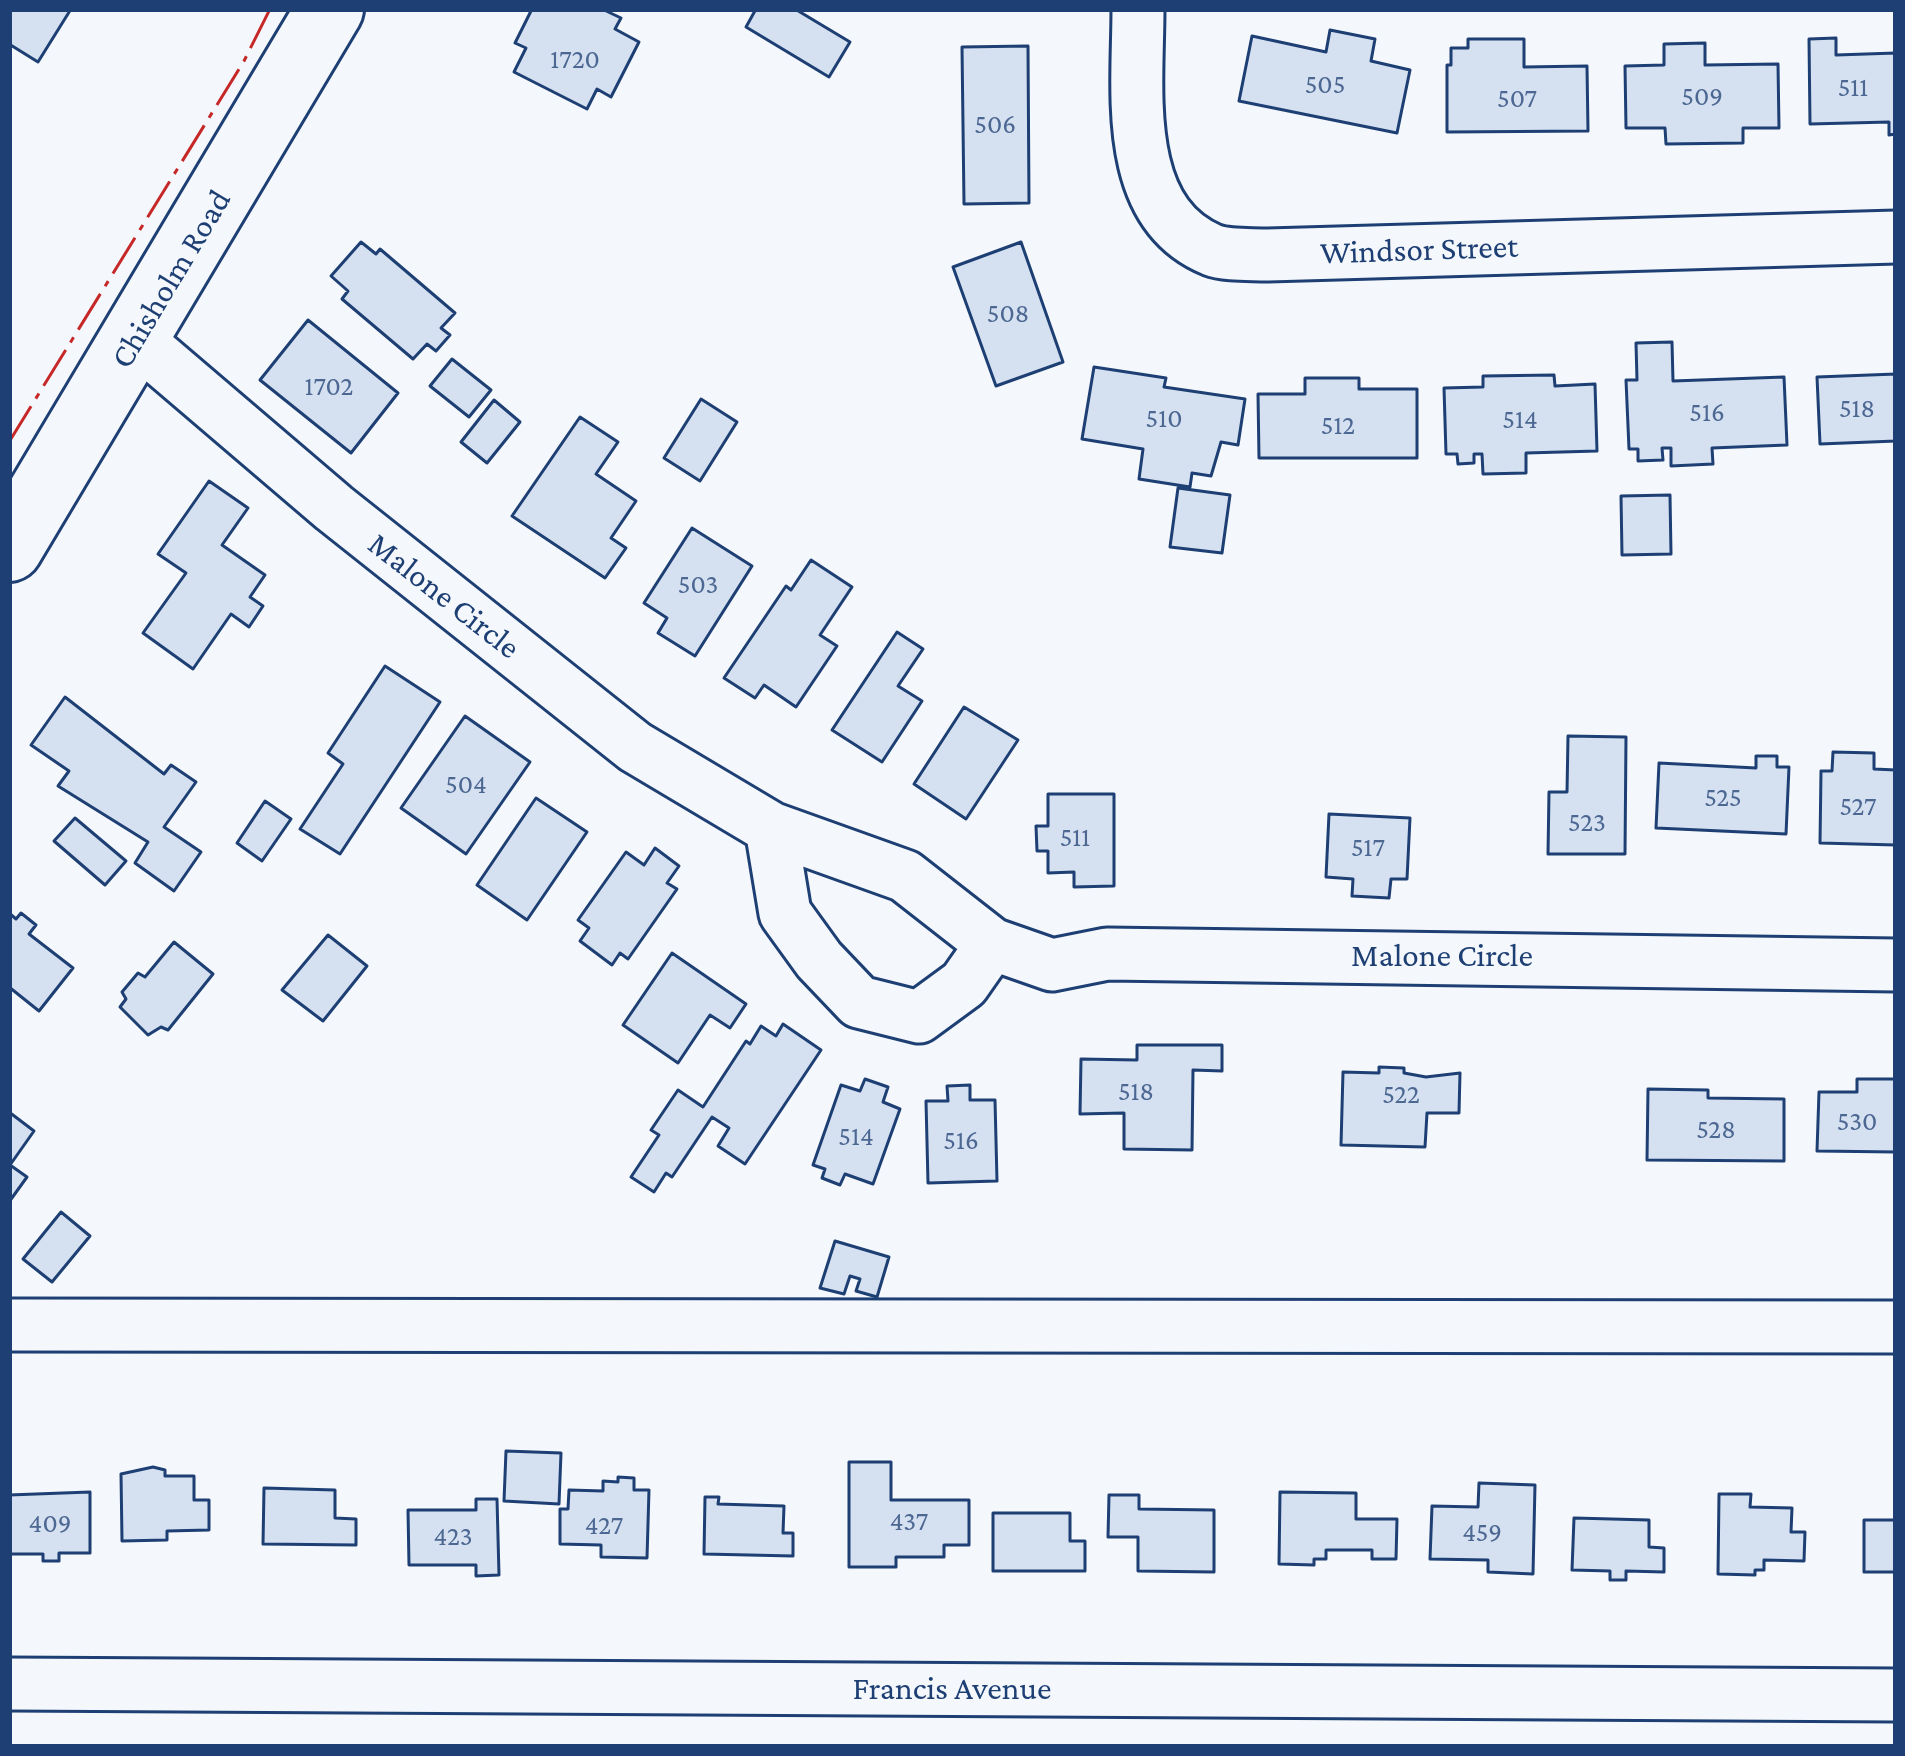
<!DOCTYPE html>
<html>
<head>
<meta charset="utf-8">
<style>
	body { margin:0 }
	#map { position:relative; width:1905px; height:1756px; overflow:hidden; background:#f4f7fb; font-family:"Crimson Pro",serif }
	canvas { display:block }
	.frame { position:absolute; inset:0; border:12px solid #1d3f73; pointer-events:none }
</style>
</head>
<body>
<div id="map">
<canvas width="1905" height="1756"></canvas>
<div class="frame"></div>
</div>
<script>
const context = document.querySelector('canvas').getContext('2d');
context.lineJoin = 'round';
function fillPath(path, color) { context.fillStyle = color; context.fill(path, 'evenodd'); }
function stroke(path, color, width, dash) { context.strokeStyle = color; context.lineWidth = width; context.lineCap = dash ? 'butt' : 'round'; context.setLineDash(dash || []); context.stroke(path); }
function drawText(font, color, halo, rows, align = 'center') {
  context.font = font + ' "Crimson Pro",serif'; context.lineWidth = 9; context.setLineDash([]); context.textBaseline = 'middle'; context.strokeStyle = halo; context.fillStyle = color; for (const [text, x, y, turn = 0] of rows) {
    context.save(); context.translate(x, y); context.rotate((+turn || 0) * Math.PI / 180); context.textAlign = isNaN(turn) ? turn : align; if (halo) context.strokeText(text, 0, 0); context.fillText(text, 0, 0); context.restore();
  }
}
const building = new Path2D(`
	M9 9H71L38 62 9 44Z
	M532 9H602L621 18 615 29 639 42 611 97 597 89 587 109 514 72 526 48 515 43Z
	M756 9H795L850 42 829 77 746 27Z
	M1330 30 1375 39 1371 61 1410 70 1397 133 1239 101 1252 36 1326 52Z
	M1836 38V55L1896 53V134L1889 135V122L1810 124 1809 39Z
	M1468 39H1524V67L1587 66 1588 131 1447 132V65H1451V48H1468Z
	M1705 43V65L1778 64 1779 128H1743V143L1666 144 1665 128H1626L1625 66 1664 65V44Z
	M1028 46 1029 203 964 204 962 47Z
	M361 242 376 254 380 249 455 313 441 328 450 335 436 351 427 344 413 359 342 299 348 291 331 276Z
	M1021 242 1063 362 996 386 953 267Z
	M308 320 398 393 351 453 260 380Z
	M1672 342 1673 381 1784 377 1787 445 1712 448 1713 464 1671 466V448H1662L1663 460 1638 461V449H1629L1626 380H1637L1636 343Z
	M452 359 491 390 469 417 430 386Z
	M1094 367 1166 378 1164 387 1245 399 1238 445 1221 442 1211 476 1192 473 1190 487 1139 479 1143 449 1082 439Z
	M1896 374V441L1820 444 1817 377Z
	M1554 375 1555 386 1595 384 1597 451 1526 453V473L1483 474 1482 454H1474V463L1458 464 1457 454H1446L1444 388 1483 387V376Z
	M1305 378H1359V389H1417V458H1259L1258 394H1305Z
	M701 399 737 422 700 481 664 458Z
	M494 400 520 422 487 463 461 442Z
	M580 417 618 442 596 474 636 501 611 538 626 548 605 578 512 516Z
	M209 481 248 508 222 545 265 575 250 597 263 606 249 627 231 614 193 669 143 633 186 573 158 554Z
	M1178 488 1230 495 1222 553 1170 547Z
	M1670 495 1671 554 1622 555 1621 496Z
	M692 528 752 566 695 656 658 633 667 618 644 603Z
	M811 560 852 587 820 635 837 646 796 707 764 685 755 698 724 678 786 586 791 590Z
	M897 632 923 649 898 686 922 701 882 762 832 730Z
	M385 666 440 702 340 854 300 829 343 764 328 753Z
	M65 697 164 774 171 765 196 782 164 827 201 852 174 891 135 863 148 842 58 786 69 771 31 745Z
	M964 707 1018 740 966 819 914 784Z
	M465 716 530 762 466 854 401 808Z
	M1568 736 1626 737 1625 854H1548L1549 792H1567Z
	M1833 752 1874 753V769L1896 770V845L1820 843 1821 771H1832Z
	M1756 756H1777V767H1789L1786 834 1656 828 1659 763 1756 768Z
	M1048 794H1114V886L1074 887V872L1048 873V851H1037L1036 826H1048Z
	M536 798 587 832 527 920 477 885Z
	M265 801 291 819 262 861 237 843Z
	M1329 814 1410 818 1407 879H1391L1389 898 1352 896 1353 879 1326 877Z
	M75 818 126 861 105 885 54 841Z
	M655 848 679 866 667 883 677 889 628 959 620 953 612 965 580 941 589 928 578 920 626 852 644 865Z
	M9 913 16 919 21 913 36 925 29 934 73 968 39 1011 9 987Z
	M328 935 367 966 323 1021 282 990Z
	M174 942 213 974 168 1030 161 1027 148 1035 120 1007 126 999 122 992 138 973 145 977Z
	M672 953 746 1004 730 1028 710 1015 678 1063 623 1025Z
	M783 1024 821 1050 745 1164 718 1146 729 1128 712 1117 672 1177 666 1173 654 1192 631 1177 659 1135 651 1130 678 1090 703 1107 746 1041 750 1044 761 1026 776 1036Z
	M1137 1045H1222V1071L1193 1070 1192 1150 1124 1149V1113L1080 1114 1081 1059 1137 1060Z
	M1379 1067 1404 1068V1073L1426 1077 1460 1073 1459 1113H1427L1425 1147 1341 1145 1343 1072 1379 1073Z
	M865 1079 888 1087 883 1102 900 1109 873 1184 845 1174 840 1185 822 1178 825 1169 813 1165 841 1085 860 1091Z
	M1857 1079H1896V1152L1817 1151 1819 1092H1857Z
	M970 1085V1100H995L997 1181 928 1183 926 1101H948L947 1086Z
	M1648 1089 1708 1090V1098L1784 1099V1161L1647 1160Z
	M9 1112 34 1131 10 1165 27 1177 9 1202Z
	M61 1212 90 1236 52 1282 23 1259Z
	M835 1241 889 1257 877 1297 856 1291 860 1279 850 1276 844 1294 820 1288Z
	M506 1451 561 1453 559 1504 504 1501Z
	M849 1462H891V1500H969V1545H944V1557H896V1567H849Z
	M153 1467 165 1470V1476H194V1500H209V1530L167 1531V1540L122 1541 121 1474Z
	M618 1477 634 1478V1490H649L647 1558 601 1557V1545L560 1544V1509H568L569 1490 603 1491V1481L618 1482Z
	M1479 1483 1535 1485 1533 1574 1488 1572V1560L1430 1559 1432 1506 1478 1507Z
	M264 1488 335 1490V1518L356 1519V1545L263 1544Z
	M90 1492V1553H59V1561H43V1554H9V1495Z
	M1280 1492 1356 1493V1519H1397L1396 1559H1372V1550H1326V1559H1314V1565L1279 1564Z
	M1719 1494H1751L1750 1507 1792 1508 1791 1532H1805L1804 1561 1764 1560V1570H1755V1575L1718 1574Z
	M1109 1495H1139V1509L1214 1510V1572L1138 1571V1537H1108Z
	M705 1497H719L718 1504 784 1506 783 1533H793V1556L704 1554Z
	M476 1499H497L499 1575 476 1576V1565H409L408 1510H476Z
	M993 1513H1070V1541H1085V1571H993Z
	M1574 1518 1649 1520V1547L1664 1548V1572L1626 1571V1580H1610V1571L1572 1570Z
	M1864 1520H1896V1572H1864Z`);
fillPath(building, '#d5e0f0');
stroke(building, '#1d3f73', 3);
const minor = new Path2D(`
	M1138 9C1138 90 1121 212 1212 250 1228 256 1251 254 1268 255L1896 237
	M135 338 334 508 635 747 771 828 785 913 819 960 859 1002 919 1017 964 984 992 944
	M771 828 905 876 992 944 1052 965 1107 954 1896 965
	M9 1325 1896 1327
	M9 1684 1896 1695`);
const major = new Path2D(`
	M9 548 330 9`);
stroke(minor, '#1d3f73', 57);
stroke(major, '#1d3f73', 72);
stroke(minor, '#f4f7fb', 51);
stroke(major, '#f4f7fb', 66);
stroke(new Path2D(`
	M9 442 244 61 270 9`), '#c62828', 3, [42, 9, 6, 9]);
drawText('27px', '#4b6792', null, [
	["1720",575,60],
	["505",1325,85],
	["511",1853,88],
	["509",1702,97],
	["507",1517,99],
	["506",995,125],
	["508",1008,314],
	["1702",329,387],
	["518",1857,409],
	["516",1707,413],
	["510",1164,419],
	["514",1520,420],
	["512",1338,426],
	["503",698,585],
	["504",466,785],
	["525",1723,798],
	["527",1858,807],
	["523",1587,823],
	["511",1075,838],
	["517",1368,848],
	["518",1136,1092],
	["522",1401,1095],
	["530",1857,1122],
	["528",1716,1130],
	["514",856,1137],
	["516",961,1141],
	["437",909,1522],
	["409",50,1524],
	["427",604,1526],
	["459",1482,1533],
	["423",453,1537]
]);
drawText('33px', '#1d3f73', '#f4f7fb', [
	["Windsor Street",1419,250,-2],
	["Chisholm Road",171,279,-59],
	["Malone Circle",444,596,38],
	["Malone Circle",1442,956],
	["Francis Avenue",952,1689]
]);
</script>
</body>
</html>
